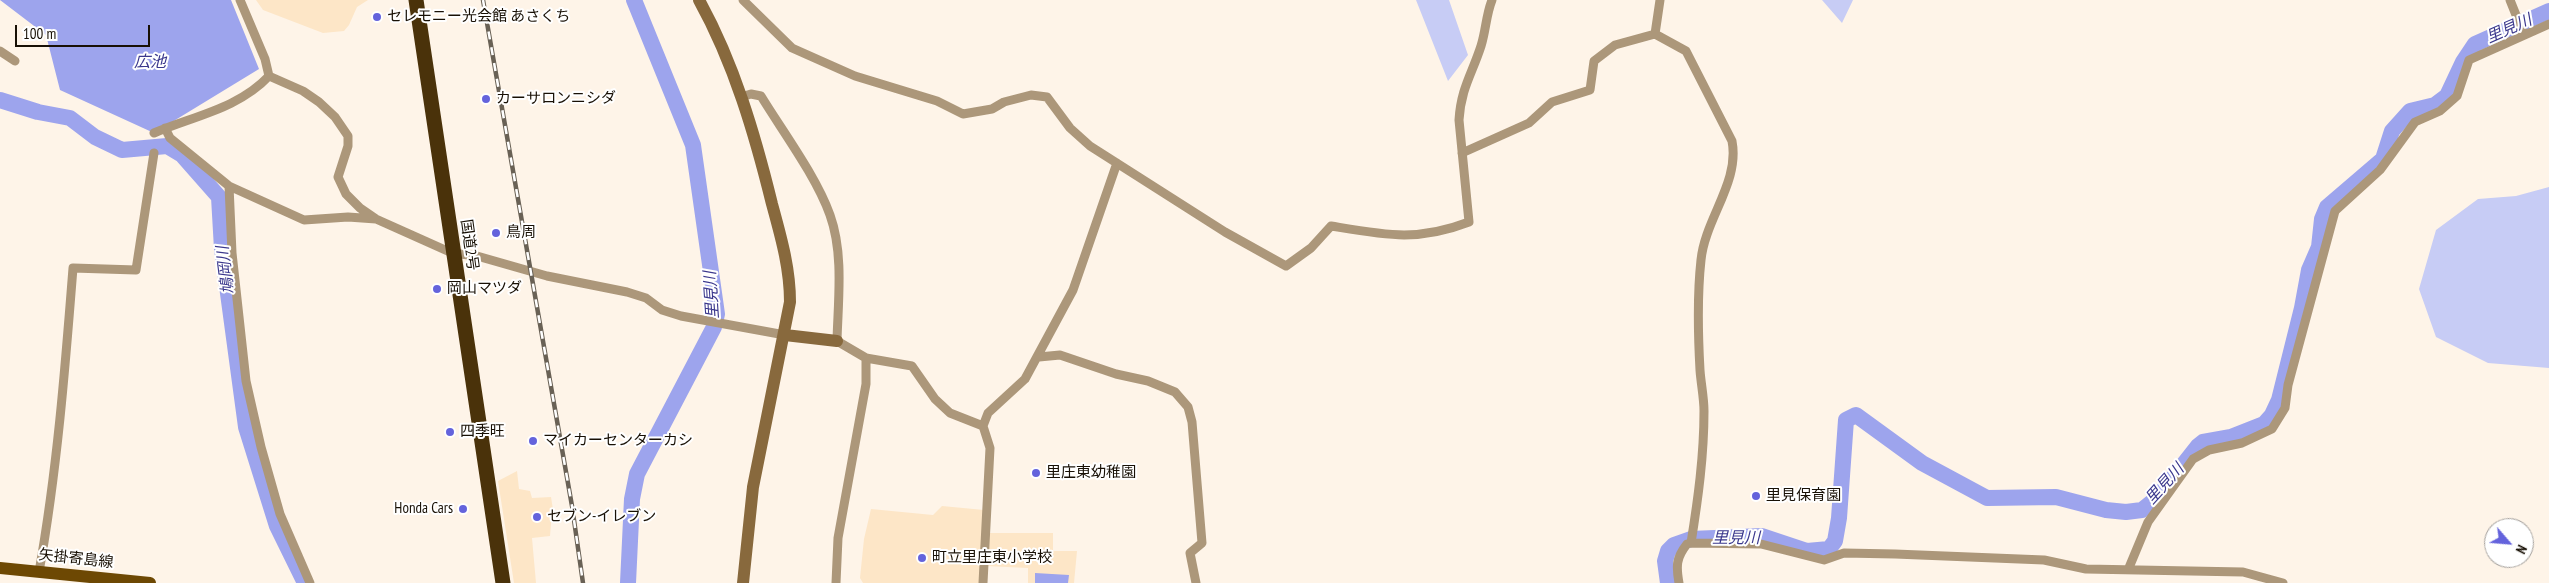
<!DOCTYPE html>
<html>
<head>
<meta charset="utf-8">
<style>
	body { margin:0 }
	#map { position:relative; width:2549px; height:583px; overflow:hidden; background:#fef4e8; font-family:"PT Sans Narrow",sans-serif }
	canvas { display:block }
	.north { position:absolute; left:2484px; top:518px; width:50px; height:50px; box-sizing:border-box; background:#fff; border:1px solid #a39f9b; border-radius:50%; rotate:117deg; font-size:14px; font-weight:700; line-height:20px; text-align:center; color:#181005 }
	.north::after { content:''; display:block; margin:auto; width:18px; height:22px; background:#6463dc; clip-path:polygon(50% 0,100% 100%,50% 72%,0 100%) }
	.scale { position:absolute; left:15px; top:25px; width:135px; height:22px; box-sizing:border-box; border:2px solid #181005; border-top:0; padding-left:6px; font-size:15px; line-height:18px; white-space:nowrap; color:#181005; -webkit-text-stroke:4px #fff; paint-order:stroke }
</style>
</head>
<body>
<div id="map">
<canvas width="2549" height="583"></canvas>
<div class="north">N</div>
<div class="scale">100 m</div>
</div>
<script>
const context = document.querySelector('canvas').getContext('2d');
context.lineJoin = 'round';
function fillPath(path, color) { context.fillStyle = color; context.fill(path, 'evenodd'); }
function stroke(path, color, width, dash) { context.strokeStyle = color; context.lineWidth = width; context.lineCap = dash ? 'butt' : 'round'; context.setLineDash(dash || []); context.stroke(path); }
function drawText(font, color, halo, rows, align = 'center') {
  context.font = font + ' "PT Sans Narrow","Noto Sans JP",sans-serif'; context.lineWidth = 4; context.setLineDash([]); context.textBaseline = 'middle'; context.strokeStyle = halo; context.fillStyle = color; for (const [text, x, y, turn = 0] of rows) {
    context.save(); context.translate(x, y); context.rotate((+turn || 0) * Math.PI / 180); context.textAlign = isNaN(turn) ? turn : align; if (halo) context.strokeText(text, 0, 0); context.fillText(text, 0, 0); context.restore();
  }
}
fillPath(new Path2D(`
	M256 0H368L357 7 349 25 344 31 323 33 263 10Z
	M517 471 519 489 530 491 532 498 551 497 555 522 551 523 550 536 532 538 536 583H514L498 481Z
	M942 506 984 510 979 583H863L860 578 864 539 871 509 933 515Z
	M988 533H1053V551H1077L1074 583H1028V568L986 566Z`), '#fde6c7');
fillPath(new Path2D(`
	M1416 0H1449L1468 55 1448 81Z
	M1822 0H1853L1842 23Z
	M2549 187V368L2488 363 2436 337 2419 289 2436 230 2478 199 2516 196Z`), '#c7ccf5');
fillPath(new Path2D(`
	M0 0H231L259 69 154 133 60 90 46 35Z
	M1035 573 1069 575 1068 583H1035Z`), '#9da4ed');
stroke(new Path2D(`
	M0 100 38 112 70 118 95 137 122 150 167 146 182 155 219 197 222 249 246 427 277 526 305 583
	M628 583 632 499 637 474 714 327 717 314 693 145 634 0
	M1668 583 1665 561 1668 551 1674 545 1691 539 1762 536 1807 551 1829 549 1835 541 1839 518 1846 420 1856 415 1922 463 1987 498 2056 497 2106 510 2126 512 2142 510 2157 498 2198 446 2203 442 2231 437 2264 424 2272 415 2279 400 2302 308 2309 270 2319 247 2322 219 2327 207 2383 159 2392 131 2410 111 2435 105 2447 96 2463 62 2475 44 2549 11`), '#9da4ed', 16);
stroke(new Path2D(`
	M743 0 792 48 855 76 937 101 963 114 992 109 1004 102 1031 95 1047 97 1070 128 1090 146 1225 232 1286 266 1311 248 1331 226C1385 235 1417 242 1469 222L1459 120C1461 88 1472 74 1481 46 1486 30 1486 15 1492 0
	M1660 0 1655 34 1686 51 1732 141C1740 182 1705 219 1701 260 1697 296 1698 334 1700 370 1701 384 1704 398 1704 411 1704 456 1698 499 1691 543
	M2510 0 2524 35
	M0 51 15 61
	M269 76 303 91 319 102 335 117 348 136V146L338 177 346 194 360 208 376 219 452 253 477 256 547 276 627 292 646 298 662 310 681 316 785 335
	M741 97 751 94 761 96C783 132 816 176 830 215 844 254 838 301 837 341L866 358 912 366 935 399 950 413 983 426
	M165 128 170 138 229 186 232 253 246 381 261 447 280 514 310 583
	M154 133C193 116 238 109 269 76L265 59 240 0
	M1462 153 1529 123 1552 102 1590 90 1594 61 1615 45 1655 34
	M229 186 304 220 348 217 376 219
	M1039 357 1060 355 1116 374 1148 381 1175 392 1188 407 1192 422 1202 543 1190 553 1196 583
	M2128 570 2148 522 2193 459 2209 450 2242 443 2272 429 2285 408 2288 385 2335 211 2380 170 2415 122 2440 111 2457 96 2469 60 2549 24
	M39 572C57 471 65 370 73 268L136 270 154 153
	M836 583 838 538 866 384V358
	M983 583 990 448 983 426 988 413 1025 379 1073 290 1117 163
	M1679 583C1676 566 1676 558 1687 544L1691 543 1761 544 1824 560 1844 553 1895 554 2044 560 2086 569 2243 572 2283 583`), '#ac977a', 9);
stroke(new Path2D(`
	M699 0C734 63 755 135 772 204 781 237 790 268 790 302L753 487 743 583
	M785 335 837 341`), '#88693d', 12);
stroke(new Path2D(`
	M0 568 150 583`), '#6d4803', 12);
stroke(new Path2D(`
	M416 0 503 583`), '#4a320a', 15);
const rail = new Path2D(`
	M483 0 572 506 583 583`);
stroke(rail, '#696155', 4.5);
stroke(rail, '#fff', 2.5, [8]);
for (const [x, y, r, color] of [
	[377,17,5,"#6463dc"],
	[486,99,5,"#6463dc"],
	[496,233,5,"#6463dc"],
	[437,289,5,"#6463dc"],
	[450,432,5,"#6463dc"],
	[533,441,5,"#6463dc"],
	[1036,473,5,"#6463dc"],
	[1756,496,5,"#6463dc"],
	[463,509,5,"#6463dc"],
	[537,517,5,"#6463dc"],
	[922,558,5,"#6463dc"]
]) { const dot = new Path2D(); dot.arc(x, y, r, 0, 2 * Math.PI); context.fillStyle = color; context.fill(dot); stroke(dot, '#fff', 2); }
drawText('15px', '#181005', '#fff', [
	["セレモニー光会館 あさくち",387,17],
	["カーサロンニシダ",496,99],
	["鳥周",506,233],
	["岡山マツダ",447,289],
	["四季旺",460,432],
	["マイカーセンターカシ",543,441],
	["里庄東幼稚園",1046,473],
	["里見保育園",1766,496],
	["Honda Cars",453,509,"right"],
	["セブン-イレブン",547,517],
	["町立里庄東小学校",932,558]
], 'left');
drawText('15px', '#181005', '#fff', [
	["国道2号",469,245,82],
	["矢掛寄島線",76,559,6]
]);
drawText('italic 16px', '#3a378c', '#fff', [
	["里見川",2509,29,-24],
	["広池",150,62],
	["鳩岡川",226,270,-97],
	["里見川",712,295,-94],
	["里見川",2165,484,-48],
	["里見川",1736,538]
]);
</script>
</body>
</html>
